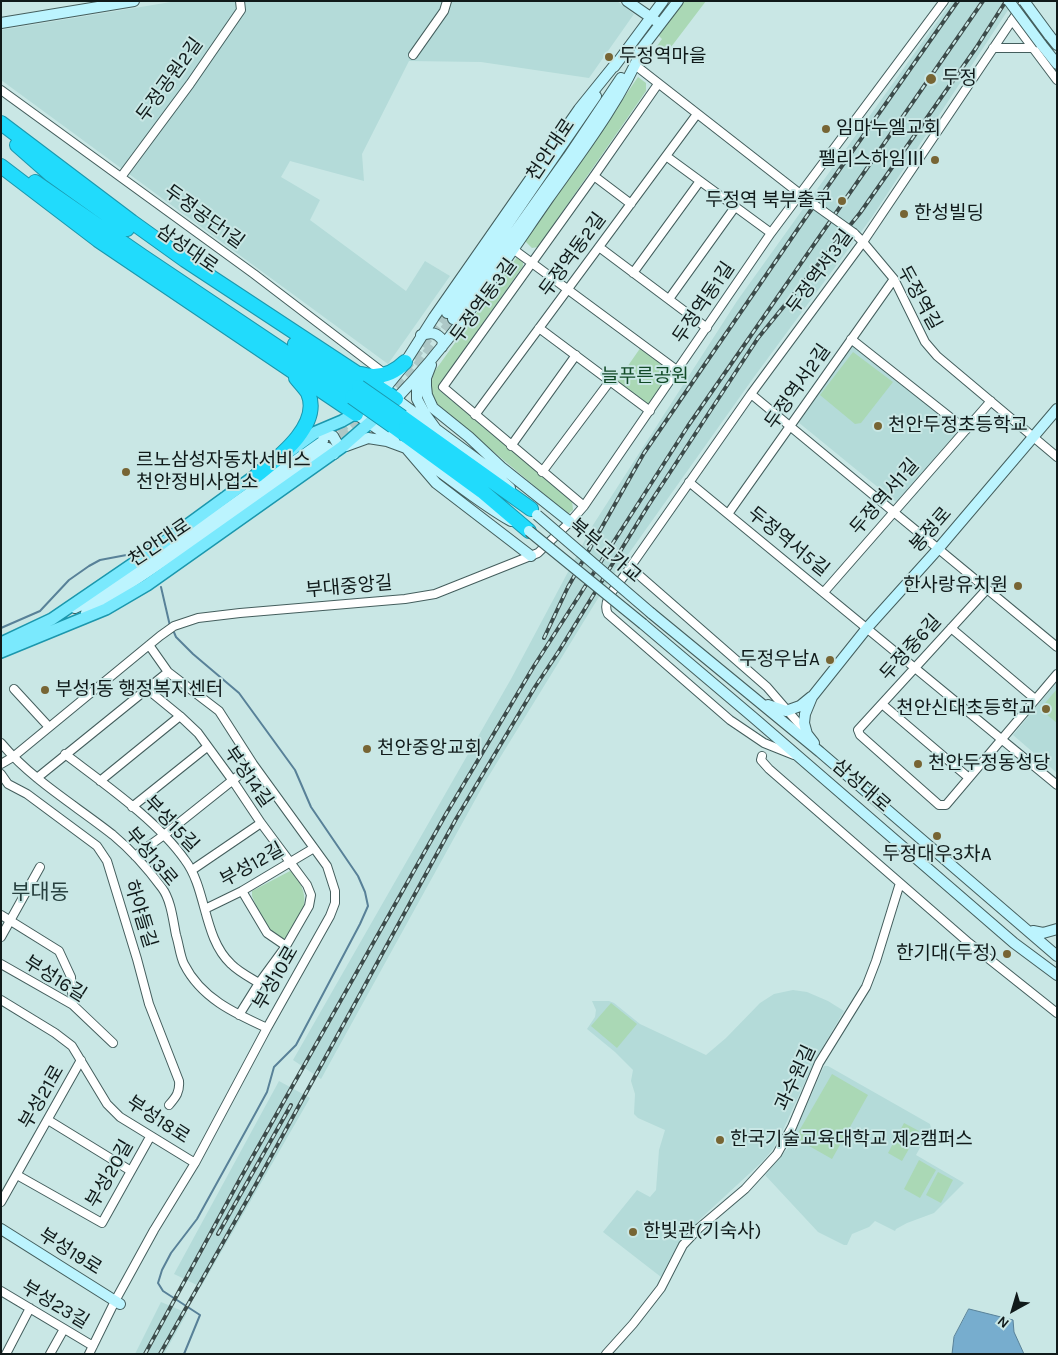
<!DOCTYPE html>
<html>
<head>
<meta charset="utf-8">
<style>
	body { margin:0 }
	#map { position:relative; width:1058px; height:1355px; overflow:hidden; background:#c9e7e5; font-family:Karla,sans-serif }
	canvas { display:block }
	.frame { position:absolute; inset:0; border:2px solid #101a1a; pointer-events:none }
	.north { position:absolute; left:988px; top:1285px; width:50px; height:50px; -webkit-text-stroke:4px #c9e7e5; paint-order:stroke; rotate:219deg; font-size:14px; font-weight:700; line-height:20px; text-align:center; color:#101a1a }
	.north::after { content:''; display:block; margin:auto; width:18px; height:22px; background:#101a1a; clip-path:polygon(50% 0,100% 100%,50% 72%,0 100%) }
</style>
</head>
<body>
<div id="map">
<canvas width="1058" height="1355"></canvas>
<div class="frame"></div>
<div class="north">N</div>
</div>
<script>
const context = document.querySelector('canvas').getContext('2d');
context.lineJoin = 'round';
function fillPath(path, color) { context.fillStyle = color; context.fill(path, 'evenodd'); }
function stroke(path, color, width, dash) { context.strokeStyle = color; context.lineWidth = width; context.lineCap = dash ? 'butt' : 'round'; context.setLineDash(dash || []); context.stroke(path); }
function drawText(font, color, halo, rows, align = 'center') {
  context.font = font + ' Karla,"Noto Sans KR",sans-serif'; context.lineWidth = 4; context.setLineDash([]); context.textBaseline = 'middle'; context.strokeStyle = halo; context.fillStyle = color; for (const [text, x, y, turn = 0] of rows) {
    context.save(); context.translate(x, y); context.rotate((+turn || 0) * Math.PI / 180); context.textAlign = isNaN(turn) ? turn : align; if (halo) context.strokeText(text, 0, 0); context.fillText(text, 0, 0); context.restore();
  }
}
fillPath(new Path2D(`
	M177 1H617L634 14 589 78 481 62 409 61 362 154 364 181 290 161 281 177 320 200 310 220 406 291 425 261 450 276 388 364 1 80V30Z
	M952 1H1014L872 217 754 377 605 587 485 782 321 1079 293 1060 511 679 593 525 737 301Z
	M852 345 959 430 896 502 798 422Z
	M1057 682V773L1013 735Z
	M793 990 807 992 828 1001 844 1011 815 1060 783 1130 773 1149 763 1161 698 1221 676 1248 661 1277 603 1232 637 1190 650 1197 656 1190 659 1150 665 1130 638 1118 634 1114 635 1094 631 1081 633 1070 615 1052 587 1029 595 1017 596 1010 592 1001H609L614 1003 640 1024 706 1055 726 1038 760 1003 774 994Z
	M824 1066H828L930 1124 931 1128 916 1155 964 1183 934 1213 907 1223 896 1229 895 1231 875 1221 869 1227 852 1234 847 1245H844L818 1232 765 1175 788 1148Z
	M279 1081 310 1098 201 1287 174 1274Z
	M161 1302 187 1313 164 1354H135Z`), '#b4dbd9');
fillPath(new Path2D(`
	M684 1H706L668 51 650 56 662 39 658 35Z
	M638 77 646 83V91L538 247 532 248 526 242V240Z
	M517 257 523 260V266L438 387 439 390 572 500 573 510 568 514 433 401 430 389 434 372Z
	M641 347 675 371 649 408 616 383Z
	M853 352 893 382 861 423 855 424 820 395Z
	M1057 689V723L1040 709Z
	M290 871C296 874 297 878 300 883 311 906 299 917 288 937L283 939C265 934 259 912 252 896V891Z
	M611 1003 637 1024 617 1048 591 1026Z
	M832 1074 868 1095 832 1159 795 1138Z
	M904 1123 919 1131 902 1161 888 1153Z
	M919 1160 936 1170 920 1198 904 1189Z
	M938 1172 953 1180 941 1203 926 1195Z`), '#aad8b5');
const water = new Path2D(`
	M969 1309 1013 1320 1014 1332 1024 1354H952L954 1337Z`);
fillPath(water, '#77adce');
stroke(water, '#588198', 1);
stroke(new Path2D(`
	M161 587 170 626
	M1 628 40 611 69 580 89 566 100 560 137 553
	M173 630 176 637 193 654 239 693 295 770 311 807 358 876 365 892 368 906 360 924 296 1045 274 1067 267 1092 255 1114 197 1219 171 1253 162 1270 158 1283 163 1291 200 1315 184 1354`), '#588198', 2);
stroke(new Path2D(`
	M404 370 447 313
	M387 399 409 377 453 319
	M325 439 354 419
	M329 447 370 414`), '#adc8c7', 10, [10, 5]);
const street = new Path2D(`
	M1012 20 1057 80
	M993 48H1033
	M413 55 444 11 447 1
	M635 65 804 197
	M1 90 254 274 385 374
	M666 156 771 233
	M594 176 631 204
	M121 177 190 84 241 10 240 1
	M854 233 863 242 894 279 925 342 937 356 1057 457
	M599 247 707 328
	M513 249 678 371
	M633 273 700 181
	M669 299 735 207
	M539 328 650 411
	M851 339 966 430
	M751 394 1057 647
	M475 415 697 114
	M511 446 576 355
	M542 472 610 381
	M689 482 1057 785
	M584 506 443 387 594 176 658 84
	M728 514 894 279
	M624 576 751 394 863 242 1025 1
	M987 589 858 730 860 735 939 805H946L1057 674
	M824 592 991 401
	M951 628 1035 699
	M14 689 49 727
	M147 689 168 672
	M882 704 969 778
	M1 743C32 780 75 805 113 835 131 850 148 869 162 888 171 900 173 920 176 935 179 944 180 956 184 964 201 998 234 1013 267 1028
	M65 754C103 783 158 821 185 860 207 889 203 938 231 964 239 972 249 977 259 983
	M794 755 764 743 730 720 608 614C601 601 616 587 624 576 629 571 634 573 640 576L767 687 806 732
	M762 756 761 760 769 769 969 943 1057 1013
	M1 764 13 757 160 636 174 626 198 618 240 613 405 599 435 594 538 553 570 522 584 506 771 233 944 1
	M1 774 8 784 27 794 97 846 107 861 137 959 149 1004 179 1081C180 1092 176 1097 169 1105
	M37 778 147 689 180 716 198 733 233 781 261 823 307 885 311 895 309 906 286 946 259 983 239 1015
	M100 781 180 716
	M132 807 207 747
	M135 856 164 835 253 764
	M192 870 261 823
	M242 891 267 933 286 946
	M205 909 242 891 314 848
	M1 915 59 951 71 977 73 1005
	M1 937 40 867
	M1 964 73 1005 113 1043
	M1 1000 55 1033 72 1046 107 1104 120 1117 195 1163
	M48 1120 131 1171
	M17 1175 102 1223 150 1137
	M1 1202 81 1060
	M1 1291 93 1346
	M6 1354 30 1308
	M50 1354 64 1329
	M89 1354 115 1301 154 1230 195 1163 267 1028 330 916 335 903V891L327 866 253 764 219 711 168 672 149 645
	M606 1354 633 1324 661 1288 683 1245 699 1228 745 1189 777 1154 792 1127 819 1063 866 987 876 961 900 883`);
const secondary = new Path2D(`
	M627 1 656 21
	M1 23 134 1
	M1049 35 1057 45
	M1041 44 1057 64
	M639 52 678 1
	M614 67 663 1
	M447 313 596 96
	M453 319 568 157 621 78
	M421 335C431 332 437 332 443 341L442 347
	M431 365 426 378V386L427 395 433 408 469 437 501 467 570 522
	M417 377V399L425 414 436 429 486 466 510 488
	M383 391 401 369 434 317 579 109 617 62
	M356 414 394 440
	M436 429 396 399C454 339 500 268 548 199 582 151 620 102 643 47
	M316 432 333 436 338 445 334 454
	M346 446 368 438 387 441 406 448 436 483 531 556
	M414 454C447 475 477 502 511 521
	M75 608 96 598 171 548 323 441
	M86 613 231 516 328 448
	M651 613 820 752 1057 956
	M643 624 754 718 1014 943 1057 975
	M768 705 786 711 800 706 811 697
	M814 743 807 734 804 723 805 714 812 697 867 628 938 549 1057 409
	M1033 931 1043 933 1057 929
	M1 1229 120 1304`);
const primary = new Path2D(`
	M290 451 316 432 342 421 361 410
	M1 643 52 619 156 548 263 470
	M1 652 106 609 147 585 342 447 383 411`);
const highway = new Path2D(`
	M1 123 132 222 185 260 396 399
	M17 145 50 174 127 229
	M1 166 98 240 356 414
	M35 182 142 256 352 397
	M295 344 359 387
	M361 374C378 379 393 374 405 362
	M402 417 531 509
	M393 426 482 491 529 531
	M257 475C278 458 322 425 308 393 305 388 300 383 296 378`);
stroke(street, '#445e5d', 10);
stroke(secondary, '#445e5d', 12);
stroke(primary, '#1b97ad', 14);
stroke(highway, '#1b97ad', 16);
stroke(street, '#fff', 8);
stroke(secondary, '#bcf4fe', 10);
stroke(primary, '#7ae9fd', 11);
stroke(highway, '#21dbfc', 14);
const rail = new Path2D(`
	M544 638 568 587 644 453 804 220 958 1
	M218 1234 291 1105
	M145 1354 240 1179 446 814 534 666 688 426 983 1
	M160 1354 255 1186 456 819 535 687 559 651 648 506 758 338 860 213 976 48 1006 1`);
stroke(rail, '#3c4b4a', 4);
stroke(rail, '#c9e7e5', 2, [5.5]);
const streetBridge = new Path2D(`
	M805 198 854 233`);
const secondaryBridge = new Path2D(`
	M1009 1 1041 44
	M1024 1 1049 35
	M537 515 651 613
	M529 531 643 624`);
const highwayBridge = new Path2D(`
	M359 387 402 417
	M352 397 393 426`);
stroke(streetBridge, '#445e5d', 10, []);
stroke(secondaryBridge, '#445e5d', 12, []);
stroke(highwayBridge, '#1b97ad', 16, []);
stroke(streetBridge, '#fff', 8);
stroke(secondaryBridge, '#bcf4fe', 10);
stroke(highwayBridge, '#21dbfc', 14);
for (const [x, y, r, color] of [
	[609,57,5,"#776534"],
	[931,79,6,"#776534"],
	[826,129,5,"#776534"],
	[935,160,5,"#776534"],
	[842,201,5,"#776534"],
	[904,214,5,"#776534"],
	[878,426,5,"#776534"],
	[126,472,5,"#776534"],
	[1018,586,5,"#776534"],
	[830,660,5,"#776534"],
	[45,690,5,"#776534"],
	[1046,709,5,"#776534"],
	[367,749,5,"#776534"],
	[918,764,5,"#776534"],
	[937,836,5,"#776534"],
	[1007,954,5,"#776534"],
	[720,1140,5,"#776534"],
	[633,1232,5,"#776534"]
]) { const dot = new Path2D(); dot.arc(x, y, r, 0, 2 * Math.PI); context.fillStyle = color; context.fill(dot); stroke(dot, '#c9e7e5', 2); }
drawText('19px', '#101a1a', '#c9e7e5', [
	["두정역마을",619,57],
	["두정",942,79],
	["임마누엘교회",836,129],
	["펠리스하임Ⅲ",925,160,"right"],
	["두정역 북부출구",832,201,"right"],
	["한성빌딩",914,214],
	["천안두정초등학교",888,426],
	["르노삼성자동차서비스",136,461],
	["천안정비사업소",136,483],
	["한사랑유치원",1008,586,"right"],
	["두정우남A",820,660,"right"],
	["부성1동 행정복지센터",55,690],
	["천안신대초등학교",1036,709,"right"],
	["천안중앙교회",377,749],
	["천안두정동성당",928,764],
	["두정대우3차A",937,855,"center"],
	["한기대(두정)",997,954,"right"],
	["한국기술교육대학교 제2캠퍼스",730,1140],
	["한빛관(기숙사)",643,1232]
], 'left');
drawText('19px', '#101a1a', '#c9e7e5', [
	["두정공원2길",170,80,-54],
	["천안대로",551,150,-56],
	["두정공단1길",204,217,36],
	["삼성대로",187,249,35],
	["두정역동2길",573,255,-54],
	["두정역서3길",820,272,-54],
	["두정역길",919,298,61],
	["두정역동3길",484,301,-54],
	["두정역동1길",704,303,-56],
	["두정역서2길",798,387,-55],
	["두정역서1길",885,497,-49],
	["봉정로",931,530,-49],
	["두정역서5길",788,542,39],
	["천안대로",160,543,-34],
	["북부고가교",605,551,40],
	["부대중앙길",349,587,-5],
	["두정중6길",911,648,-48],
	["부성14길",248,777,55],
	["삼성대로",861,786,41],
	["부성15길",171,824,46],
	["부성13로",151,857,50],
	["부성12길",252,865,-29],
	["하야들길",140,914,73],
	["부성10로",276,978,-60],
	["부성16길",55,979,32],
	["과수원길",796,1078,-65],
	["부성21로",42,1097,-60],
	["부성18로",158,1120,33],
	["부성20길",110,1174,-60],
	["부성19로",70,1252,32],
	["부성23길",55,1305,31]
]);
drawText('19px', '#104926', '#c9e7e5', [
	["늘푸른공원",645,377]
]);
drawText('21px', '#27403f', '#c9e7e5', [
	["부대동",40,893]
]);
</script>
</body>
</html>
